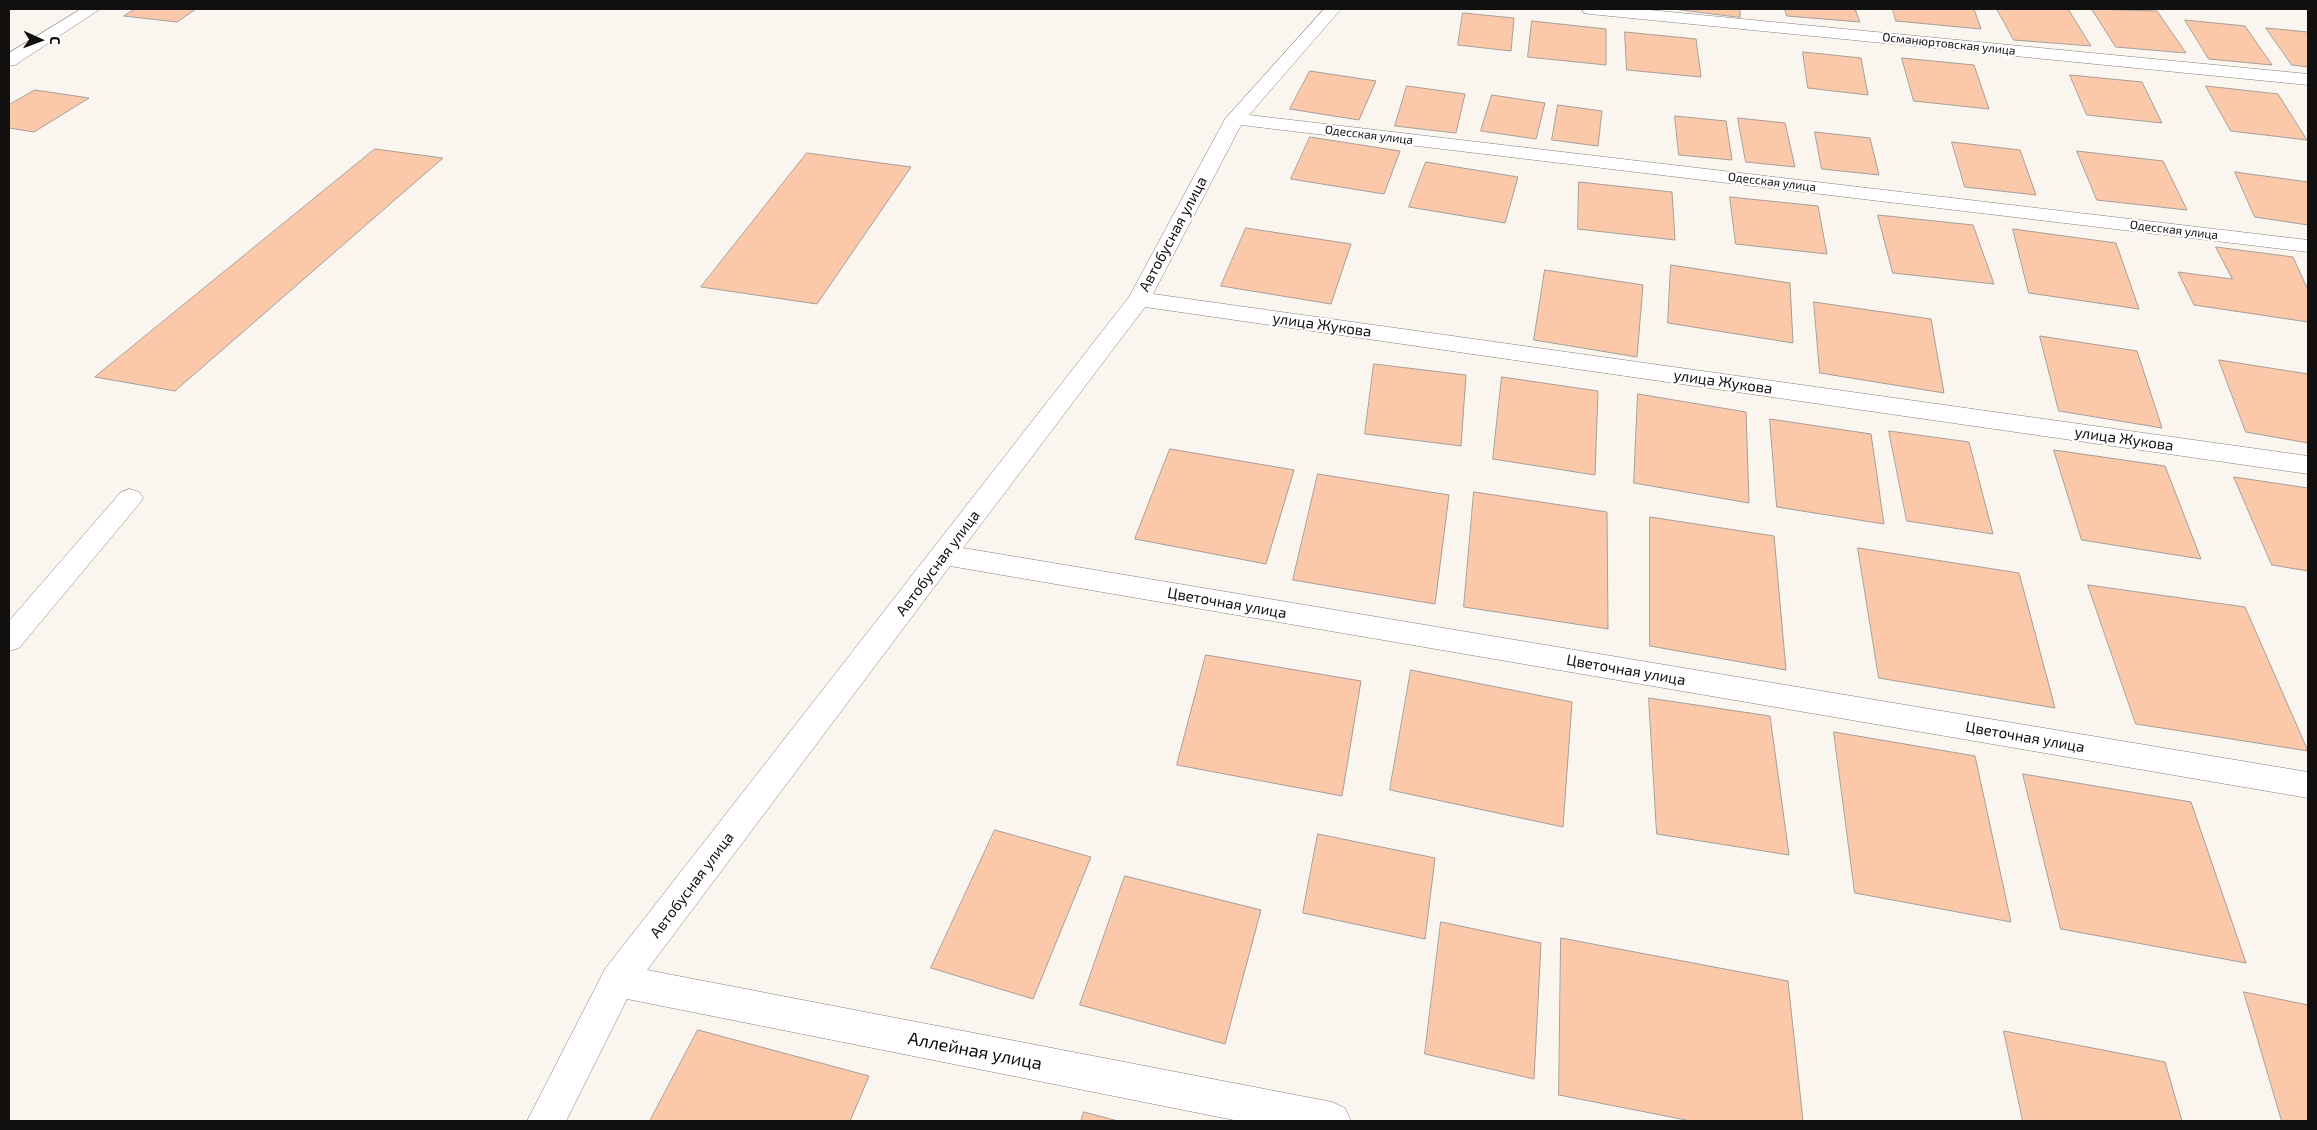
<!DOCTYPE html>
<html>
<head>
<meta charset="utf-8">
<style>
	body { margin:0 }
	#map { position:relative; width:2317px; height:1130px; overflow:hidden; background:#faf5ee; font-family:"Exo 2",sans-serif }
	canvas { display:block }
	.frame { position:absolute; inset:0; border:10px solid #11100e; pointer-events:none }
	.north { position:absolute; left:15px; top:15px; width:50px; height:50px; -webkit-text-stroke:4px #fff; paint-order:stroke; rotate:92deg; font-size:14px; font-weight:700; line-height:20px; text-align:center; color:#11100e }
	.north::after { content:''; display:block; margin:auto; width:18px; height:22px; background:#11100e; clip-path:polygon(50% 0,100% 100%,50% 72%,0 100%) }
</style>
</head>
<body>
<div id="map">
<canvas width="2317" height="1130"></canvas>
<div class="frame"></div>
<div class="north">С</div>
</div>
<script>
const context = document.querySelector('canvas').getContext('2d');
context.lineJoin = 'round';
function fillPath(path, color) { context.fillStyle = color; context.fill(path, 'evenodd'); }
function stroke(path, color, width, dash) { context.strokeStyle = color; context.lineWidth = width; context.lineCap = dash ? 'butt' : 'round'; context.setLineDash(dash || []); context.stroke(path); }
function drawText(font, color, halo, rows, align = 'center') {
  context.font = font + ' "Exo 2",sans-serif'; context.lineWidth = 4.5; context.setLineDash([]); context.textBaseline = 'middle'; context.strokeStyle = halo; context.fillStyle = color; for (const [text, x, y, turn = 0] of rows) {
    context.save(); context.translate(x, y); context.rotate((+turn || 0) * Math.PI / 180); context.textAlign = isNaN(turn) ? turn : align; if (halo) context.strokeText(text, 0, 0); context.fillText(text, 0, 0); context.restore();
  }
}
const building = new Path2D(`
	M135 9H196L177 22 124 16Z
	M1673 9H1740V17Z
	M1785 9H1855L1860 22 1787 16Z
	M1893 9H1974L1981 29 1896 21Z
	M1997 9H2068L2091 46 2014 40Z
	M2092 9 2157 11 2186 53 2116 47Z
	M1463 13 1514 18 1511 51 1458 45Z
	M2185 20 2245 26 2272 65 2209 59Z
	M1532 21 1606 29V65L1528 57Z
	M2266 28 2308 32V67L2292 65Z
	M1625 32 1696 39 1701 77 1627 70Z
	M1803 52 1861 58 1868 95 1808 88Z
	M1902 58 1974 65 1989 109 1914 101Z
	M1310 71 1376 81 1359 120 1290 109Z
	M2070 75 2142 82 2162 123 2087 115Z
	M1407 86 1465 94 1456 133 1395 126Z
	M2206 86 2278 94 2307 140 2231 131Z
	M35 90 89 98 34 132 9 128V105Z
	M1492 95 1545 103 1536 139 1481 131Z
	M1558 105 1602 111 1598 146 1552 140Z
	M1675 116 1726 121 1732 160 1679 155Z
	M1738 118 1785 123 1795 167 1746 162Z
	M1815 132 1870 138 1879 175 1822 169Z
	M1310 137 1400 151 1384 194 1291 179Z
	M1952 142 2020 150 2036 195 1965 187Z
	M375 149 443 158 175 391 95 377Z
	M2077 151 2163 161 2187 210 2097 200Z
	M807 153 911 167 817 304 701 287Z
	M1426 162 1518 177 1505 223 1409 207Z
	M2235 172 2308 182V225L2255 217Z
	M1579 182 1672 192 1675 240 1578 229Z
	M1730 197 1818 206 1827 254 1736 244Z
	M1878 215 1973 225 1994 284 1893 273Z
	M1246 228 1351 244 1331 304 1221 286Z
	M2013 229 2116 243 2139 309 2029 293Z
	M2216 247 2293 257 2308 290V322L2194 305 2178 272 2232 279Z
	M1671 265 1790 283 1793 343 1668 323Z
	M1545 270 1643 285 1637 357 1534 340Z
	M1814 302 1931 319 1944 393 1820 373Z
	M2040 336 2137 351 2162 428 2059 411Z
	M2219 360 2308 374V443L2246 432Z
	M1374 364 1466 375 1461 446 1365 434Z
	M1502 377 1598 391 1595 475 1493 459Z
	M1638 394 1746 412 1749 503 1634 483Z
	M1770 419 1871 434 1884 524 1777 507Z
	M1889 431 1969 442 1993 534 1907 521Z
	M1170 449 1294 470 1266 564 1135 539Z
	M2054 450 2165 466 2201 559 2082 540Z
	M1318 474 1449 495 1435 604 1293 580Z
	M2234 477 2308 488V571L2272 565Z
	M1474 492 1607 512 1608 629 1464 607Z
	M1650 517 1774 536 1786 670 1650 646Z
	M1858 548 2019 573 2055 708 1879 678Z
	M2088 585 2245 607 2308 751 2136 724Z
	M1206 655 1361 681 1342 796 1177 765Z
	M1411 670 1572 702 1563 827 1390 790Z
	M1649 698 1770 716 1789 855 1657 834Z
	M1834 732 1975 756 2011 922 1855 893Z
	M2023 774 2191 802 2246 963 2061 929Z
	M995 830 1091 857 1033 999 931 968Z
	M1318 834 1435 858 1425 939 1303 913Z
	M1125 876 1261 910 1225 1044 1080 1005Z
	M1441 922 1541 943 1534 1079 1425 1054Z
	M1561 938 1788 981 1803 1121H1691L1559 1095Z
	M2244 992 2308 1005V1121H2282Z
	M698 1030 869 1076 850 1121H650Z
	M2004 1031 2165 1062 2182 1121H2023Z
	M1084 1112 1118 1121H1081Z`);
fillPath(building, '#fbc9a9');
stroke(building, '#a59e9a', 1);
const minor = new Path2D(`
	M81 9H100L15 65 9 66V53Z
	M1324 9H1341L1249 115 2308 240V252L1241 125 1153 294 2308 456V474L1145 307 963 548 2308 772V798L950 566 647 970 1332 1102 1345 1108 1351 1121H1239L627 999 566 1121H527L605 969 1129 297 1225 119Z
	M1582 9H1639L2308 74V85L1590 14 1584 13Z
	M130 489 139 492 143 498 139 504 19 648 9 651V621L121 492Z`);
stroke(minor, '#847f7a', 1);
fillPath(minor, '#fff');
drawText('12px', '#11100e', '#fff', [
	["Османюртовская улица",1949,44,6],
	["Одесская улица",1369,135,7],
	["Одесская улица",1772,182,7],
	["Одесская улица",2174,230,7]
]);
drawText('15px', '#11100e', '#fff', [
	["Автобусная улица",1173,234,-62],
	["улица Жукова",1322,325,8],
	["улица Жукова",1723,382,8],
	["улица Жукова",2124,439,8],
	["Автобусная улица",938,563,-53],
	["Цветочная улица",1227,603,10],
	["Цветочная улица",1626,670,10],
	["Цветочная улица",2025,737,10],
	["Автобусная улица",692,885,-53]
]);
drawText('18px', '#11100e', '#fff', [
	["Аллейная улица",975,1051,11]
]);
</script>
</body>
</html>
